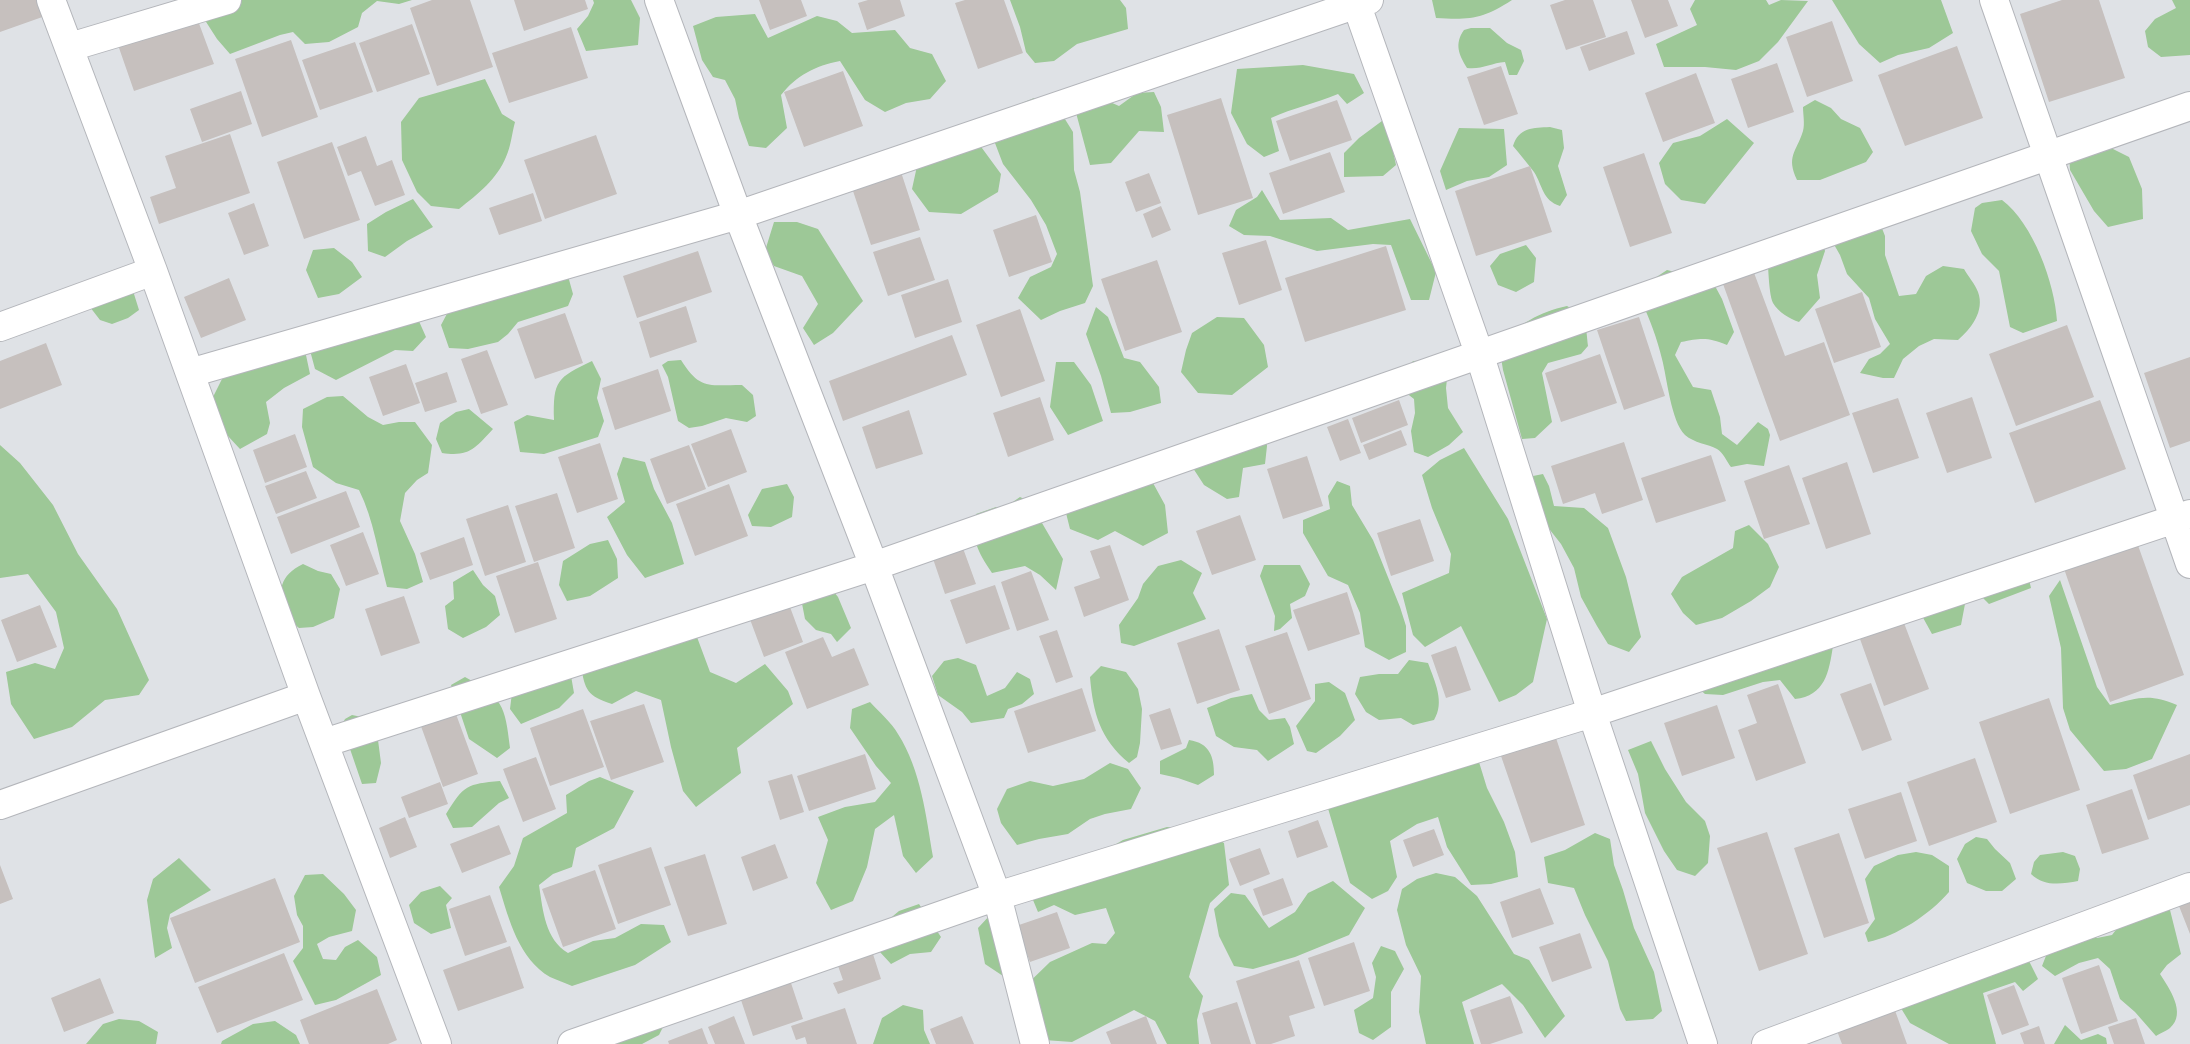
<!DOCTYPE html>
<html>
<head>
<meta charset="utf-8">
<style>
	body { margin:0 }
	canvas { display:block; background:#dfe2e6 }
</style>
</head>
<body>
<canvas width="2190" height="1044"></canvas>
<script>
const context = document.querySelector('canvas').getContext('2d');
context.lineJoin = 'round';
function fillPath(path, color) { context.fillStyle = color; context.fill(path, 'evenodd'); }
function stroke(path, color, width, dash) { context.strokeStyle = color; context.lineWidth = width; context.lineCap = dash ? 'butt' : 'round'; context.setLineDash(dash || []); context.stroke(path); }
fillPath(new Path2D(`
	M209 0H412L399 4 377 1 362 13 358 27 329 42 305 44 293 32 280 35 230 54 217 39 201 14Z
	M593 0H631L640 18 638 45 586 51 577 29 588 16 594 3Z
	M1010 0H1120L1126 8 1128 29 1077 44 1054 61 1035 63 1026 52 1020 27Z
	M1432 0H1512C1483 19 1470 20 1436 18Z
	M1695 0H1766L1769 5 1781 0 1808 1 1778 42 1759 61 1736 70 1705 67H1664L1656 44 1697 25 1690 9Z
	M1832 0H1941L1953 33 1929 48 1898 55 1880 63 1859 44Z
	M2172 0H2190V55L2161 57 2148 47 2145 31 2155 19 2176 8Z
	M755 14 768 38 817 16 837 21 852 33 895 30 910 48 932 54 946 81 930 99 906 103 885 112 865 100 840 61C815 66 797 75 781 95L787 128 766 148 749 146 739 118 735 99 725 80 713 77 702 60 693 26 716 17Z
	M1471 28H1490L1507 43 1521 50 1524 61 1517 75H1509L1505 62C1491 63 1481 70 1467 68 1459 55 1454 44 1464 30Z
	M1303 65 1354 74 1364 93 1347 104 1338 94C1316 103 1293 108 1271 118L1279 151 1264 157 1247 144 1231 113 1237 69Z
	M485 79 502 114 515 122C512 133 511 146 506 157 497 179 478 194 459 209L431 206 417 192 402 160 401 122 419 98Z
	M1085 91 1119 106 1137 93 1154 92 1161 107 1164 132 1139 131 1111 163 1090 165 1075 109Z
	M1034 98 1063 116 1073 132 1074 170 1080 192 1093 286 1085 303 1060 311 1041 320 1018 298 1030 277 1051 267 1057 254 1046 225 1031 200 1003 164 990 130 1005 110Z
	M1815 100 1831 108 1841 119 1860 128 1873 152 1866 162 1820 180H1797C1786 156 1796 153 1803 131 1805 124 1803 114 1803 107Z
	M1386 118 1396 165 1383 176 1344 177V153L1359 138Z
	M1727 119 1754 143 1705 204 1681 200 1665 184 1659 163 1673 143 1700 136Z
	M1550 127 1562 130 1564 148 1558 166 1567 195 1560 206C1542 200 1543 186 1534 172 1527 163 1520 154 1513 146 1519 127 1533 128 1550 127Z
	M1459 128 1504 129 1507 165 1489 177 1467 181 1446 190 1440 171Z
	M2068 140 2109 147 2129 157 2142 189 2143 219 2108 227 2094 211 2070 170Z
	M979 144 1001 174 998 192 961 214 929 212 912 189 919 157Z
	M1262 190 1280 220 1331 218 1348 230 1410 219 1436 272 1429 300H1411L1391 245 1373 244 1317 251 1270 236 1244 235 1229 226 1236 210 1257 197Z
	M413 199 433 227 407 241 385 257 368 251 367 224 386 212Z
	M2002 200C2033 223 2055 284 2057 321L2023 333 2010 327 1999 271 1982 254 1971 231 1975 208 1982 203Z
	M1876 213 1885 236V255L1899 296 1916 294 1926 276 1943 266 1964 269C1968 276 1975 284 1978 292 1985 311 1971 329 1958 340L1934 339 1919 346 1903 359 1894 378H1883L1860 373 1869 359 1880 354 1890 344 1875 319 1869 298 1847 274 1840 255 1832 241Z
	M774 222H797L818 229 863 301 833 333 814 345 803 328 818 304 802 276 774 266 765 251Z
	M1793 229 1820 230 1825 251 1817 275 1820 298 1799 322C1790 319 1778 312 1773 303 1768 293 1768 255 1767 243Z
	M1526 245 1536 258 1534 282 1516 292 1498 285 1490 266 1500 254Z
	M334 248 352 262 362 277 339 294 318 298 306 270 313 250Z
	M1667 270 1675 272 1708 273 1722 299 1734 332 1727 345C1708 337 1701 338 1681 342L1675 355 1693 387 1711 390 1720 417 1722 434 1737 445 1758 422 1768 429 1770 435 1764 466 1747 464 1731 467C1727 462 1723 452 1717 449 1708 444 1694 443 1685 435 1671 421 1667 378 1662 359 1657 339 1650 319 1641 301L1652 280Z
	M568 276 573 294 568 306 518 322 508 334 498 342 468 349 449 348 441 325 449 310Z
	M109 285 134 294 139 310 128 318 112 324 100 320 83 298Z
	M1567 306C1587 317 1586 327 1588 346L1581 354 1548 363 1542 373 1552 422 1535 438 1522 439 1503 370 1499 345C1519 324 1539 312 1567 306Z
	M1096 307 1108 317 1124 358 1140 362 1159 387 1161 403 1130 412 1111 413 1101 376 1086 334Z
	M1217 317 1244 318 1264 345 1268 367 1232 395 1198 393 1181 372 1186 350 1192 333Z
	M418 319 426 337 413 351 395 350 336 380 315 369 308 343Z
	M303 341 310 374 284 388 266 402 270 423 267 434 240 449 227 435 213 397 227 369Z
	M681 360C700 390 708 385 742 385L753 395 756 416 747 422 726 418 702 426 689 428 678 421 668 377 662 365 668 361Z
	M1437 360 1448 370 1446 388 1448 408 1463 432 1449 445 1428 457 1414 452 1411 431 1415 413 1414 399 1396 385 1413 361Z
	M592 361 601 379 597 398 604 421 598 437 544 454 520 452 514 422 527 415 554 420C553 380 557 378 592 361Z
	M1056 362H1074L1091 385 1103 421 1068 435 1050 407Z
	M343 396 368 417 383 425 399 422H415L432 445 428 473 417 480 405 493 400 521 415 554 423 582 407 589 387 587C378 554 374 520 359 490L336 483 313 467 302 427 303 409 327 397Z
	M469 409 493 429C475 448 470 457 442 453L436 439 440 423 456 412Z
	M1254 421 1265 430 1267 446 1265 464 1243 468 1239 497 1227 499 1204 485 1189 462 1237 423Z
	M0 445 20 463 53 505 78 554 117 609 149 680 139 695 105 700 72 727 34 739 11 704 6 672 35 663 55 669 64 648 56 612 28 574 0 578Z
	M1464 448 1508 519 1547 619 1533 682 1516 695 1499 702 1461 626 1425 647 1413 635 1402 593 1449 573 1451 554 1432 508 1422 475 1440 460Z
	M623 457 645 462 654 489 672 523 684 564 645 578 627 555 607 517 625 502 617 474Z
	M1136 462 1153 483 1165 505 1168 533 1143 546 1115 531 1098 540 1070 529 1061 493 1083 479Z
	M1543 474 1549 486 1554 506 1584 508 1608 528 1626 577 1641 637 1629 652 1608 644 1597 626 1581 597 1574 568 1561 544 1532 507 1529 481 1533 476Z
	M1337 481 1350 486 1352 505 1373 540 1400 607 1406 626V652L1389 660 1365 647 1360 613 1348 585 1328 576 1303 533V520L1330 509 1328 496Z
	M787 484 794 497 792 517 771 527 752 526 748 515 762 489Z
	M1020 497 1037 505 1042 523 1063 559 1056 590 1040 575 1025 566 992 573C977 550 972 542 976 514L996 507 1001 510Z
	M1749 525 1768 544 1779 567 1770 587 1751 601 1722 618 1696 625 1683 613 1671 594 1682 577 1733 548 1735 531Z
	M608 540 617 559 618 578 590 596 567 601 559 585 563 561 590 544Z
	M1181 560 1202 573 1193 593 1206 619 1134 646 1121 643 1119 625 1138 598 1143 584 1158 566Z
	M303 564 318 571 331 574 340 589 334 618 313 627 299 628 282 614C279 590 279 576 303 564Z
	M1264 565H1300L1310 584 1305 596 1290 604 1292 618 1280 629 1274 631 1275 616 1260 576Z
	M473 570 483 585 495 596 500 615 486 627 463 638 448 629 445 606 454 599 453 582Z
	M2027 571 2031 588 1989 604 1976 591Z
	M807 573 822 577 838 597 851 628 837 642 831 634 816 630 805 619 799 588Z
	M2060 580 2097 687 2110 705C2137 698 2150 693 2177 705L2152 759 2126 769 2104 771 2070 730 2063 708 2061 648 2049 596Z
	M1951 596 1965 604 1961 625 1932 634 1921 614Z
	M691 621 710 672 736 683 765 664 788 691 793 704 737 748 741 773 696 807 683 791 671 747 661 700 636 691 612 704C587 696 585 690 581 666Z
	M1833 646C1829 672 1825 696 1795 699L1780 680 1763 682 1723 695 1705 694 1695 685Z
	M958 658 976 665 987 696 1005 688 1017 672 1030 679 1034 694 1022 704 1008 709 1004 718 971 723 962 712 938 695 932 676 944 661Z
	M1409 660 1428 663C1435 682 1445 702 1434 720L1413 725 1401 718 1379 720 1366 712 1355 694 1360 677 1379 674H1398Z
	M1101 666 1126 672 1138 689 1142 709 1140 743 1137 757 1129 763C1100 739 1093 713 1090 677Z
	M570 670 574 693 559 708 521 724 510 709 514 676Z
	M465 677C503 698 505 705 510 748L497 758 469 739 451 685Z
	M1329 682 1345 693 1355 720 1340 736 1316 753 1307 751 1296 726 1315 701V684Z
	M1252 694 1259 710 1269 720 1285 718 1290 727 1294 744 1268 761 1257 750 1234 747 1216 736 1207 708 1231 698Z
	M870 702C879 712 891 722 898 734 921 770 926 816 933 857L916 873 903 856 894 815 875 829 867 867 853 901 831 910 816 883 828 840 818 817 845 807 875 802 891 783 876 766 850 728 852 709Z
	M352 715 367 718 374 724 378 740 381 763 376 783 362 784 350 749 339 730 345 719Z
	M1189 740C1210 743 1214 757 1214 775L1198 785 1178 778 1160 774V761L1186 748Z
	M1651 741 1665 769 1686 802 1705 821 1710 836 1708 863 1695 876 1677 870 1664 851 1645 813 1638 774 1628 750Z
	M1468 752 1479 762 1487 788 1504 822 1515 852 1518 877 1491 884 1471 885 1447 847 1438 817 1417 824 1390 841 1397 877 1388 891 1372 899 1350 883 1327 805Z
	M1110 763 1128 769 1141 788 1131 809 1105 814 1090 819 1068 834 1039 839 1017 845 1001 823 997 809 1007 789 1030 781 1053 786 1084 779Z
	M600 777 634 791 614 828 576 848 572 867 553 874 539 885C543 911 545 939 568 953L593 941 615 938 641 924 664 925 671 942 635 965 572 986C565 983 557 980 550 977 519 959 509 920 499 887L514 866 523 838 567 813 566 795 589 781Z
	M500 781 509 798 499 803 472 827 453 828 446 814C464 785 467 784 500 781Z
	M1167 827C1188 829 1207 831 1224 843L1229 885 1210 903 1189 977 1203 996 1197 1020 1199 1044H1167L1155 1021 1134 1010 1072 1042 1044 1040 1017 994 1050 962 1092 943 1106 944 1115 933 1106 908 1075 915 1054 905 1038 912 1033 900 1050 881 1077 867 1123 840Z
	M1595 833 1610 839 1614 865 1623 890 1634 928 1654 972 1662 1011 1653 1019 1626 1021 1620 1009 1608 961 1585 915 1574 888 1548 883 1544 857 1565 850Z
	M1976 837 1987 839 1995 849 2010 863 2016 879 2002 891H1986L1967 883 1957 859 1965 844Z
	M1916 852 1932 855 1949 866V892C1929 915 1897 936 1868 942L1865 933 1875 919 1865 879 1874 866 1898 855Z
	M2063 852 2075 856 2080 869 2078 881C2062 884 2044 887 2031 874L2034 862 2040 855Z
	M179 858 211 890 170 914 167 928 172 948 155 958 147 900 153 879Z
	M1436 873 1455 877 1477 896 1514 954 1529 960 1565 1016 1545 1038 1523 1005 1502 984 1462 1002 1474 1044H1426L1419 1012 1421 976 1406 945 1397 910 1402 889 1417 879Z
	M323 874 344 894 356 910 352 931 329 937 317 944 323 959 336 960 345 947 358 940 377 957 381 975 336 1000 315 1005 293 961 303 948V926L297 915 294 896 305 875Z
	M1333 881 1365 908 1349 935 1295 957 1253 969 1234 966 1219 936 1214 909 1231 893 1245 895 1269 928 1295 912 1308 893Z
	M440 886 452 898 446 905 451 928 431 934 414 923 409 905 421 892Z
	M2168 902 2181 954 2167 965 2160 974C2169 988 2187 1013 2170 1028 2167 1031 2160 1033 2156 1036L2135 1012 2120 999 2110 969 2098 958 2079 963 2055 976 2042 966 2051 943 2085 929 2097 938 2112 935 2133 908Z
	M919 904 941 937 931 952 910 954 891 964 879 951 881 926 899 911Z
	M991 914 1024 968 1003 976 985 964 978 928Z
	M1381 946 1395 951 1404 969 1391 992V1027L1373 1040 1359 1033 1354 1010 1373 998 1376 977 1372 963Z
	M2026 955 2038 979 2023 991 2015 982 1983 993 1996 1044H1949L1910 1023 1896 1000 1992 976 2004 958Z
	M903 1005 923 1010 924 1030 930 1044H873L882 1018Z
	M119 1019 139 1021 158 1032 156 1044H86L103 1024Z
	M667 1019 659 1035 642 1044H597Z
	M275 1021 296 1035 300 1044H221L222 1041 253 1024Z
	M2065 1025 2081 1040 2098 1034 2106 1038 2107 1044H2054Z`), '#9dc897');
fillPath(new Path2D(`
	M0 0H42L48 15 0 32Z
	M432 0H470L493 67 437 86 410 8Z
	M514 0H585L588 9 524 31Z
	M759 0H801L807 16 770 30Z
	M868 0H900L905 16 867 30 858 3Z
	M965 0H1004L1023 53 978 69 955 3Z
	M1565 0H1593L1606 37 1566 50 1550 5Z
	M1631 0H1668L1678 26 1645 38Z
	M2062 0H2099L2125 78 2049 102 2020 14Z
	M197 18 214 64 134 91 118 45Z
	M1832 21 1853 81 1807 97 1786 37Z
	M412 24 430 74 377 92 359 43Z
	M571 27 588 78 509 103 492 53Z
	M1627 31 1635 54 1589 71 1580 47Z
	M291 40 318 117 262 137 235 59Z
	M355 42 373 92 320 110 302 60Z
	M1957 46 1983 118 1905 146 1878 75Z
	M1777 63 1794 112 1748 128 1731 79Z
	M1501 66 1518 114 1484 125 1467 77Z
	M843 71 863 126 804 147 784 92Z
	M1696 73 1715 123 1663 142 1645 93Z
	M241 91 252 124 202 142 190 109Z
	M1221 98 1253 198 1198 215 1167 115Z
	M1337 100 1352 140 1290 161 1276 121Z
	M230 134 250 193 159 224 150 197 176 188 165 156Z
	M596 135 617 194 545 219 524 160Z
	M366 136 377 166 392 160 405 195 375 206 361 171 348 176 337 147Z
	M332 142 360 220 304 239 277 162Z
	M1330 152 1345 192 1283 214 1269 173Z
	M1644 153 1672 233 1630 247 1603 167Z
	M1530 166 1552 232 1476 256 1455 191Z
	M901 172 920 230 871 245 852 188Z
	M1149 173 1161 203 1136 212 1125 182Z
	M533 193 542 221 499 235 489 208Z
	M254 203 269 246 244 255 228 213Z
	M1161 206 1171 230 1152 238 1143 214Z
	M1036 215 1052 262 1009 277 993 230Z
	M920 237 935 280 888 296 873 252Z
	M1266 240 1282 290 1239 305 1222 253Z
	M1386 246 1406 310 1305 342 1285 278Z
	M698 251 712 292 637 318 623 276Z
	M1157 260 1182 332 1125 351 1101 279Z
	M1750 262 1785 356 1824 342 1850 415 1780 441 1719 273Z
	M229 278 246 320 201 338 184 297Z
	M948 279 962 322 915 338 901 295Z
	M1862 292 1881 347 1834 363 1815 309Z
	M686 306 697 342 650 358 639 322Z
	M1020 309 1045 381 1001 397 976 325Z
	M565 313 583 363 535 379 517 329Z
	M1639 317 1665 396 1624 410 1597 330Z
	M2067 325 2094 397 2016 426 1989 354Z
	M952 335 967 375 843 421 829 381Z
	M46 343 62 385 0 409V361Z
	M487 350 508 405 481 414 461 359Z
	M1600 354 1617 403 1561 422 1545 373Z
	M2190 357V441L2170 448 2144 373Z
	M406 364 420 403 383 416 369 377Z
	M658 369 671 411 615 430 602 388Z
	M447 372 457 402 425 412 415 383Z
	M1040 397 1054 440 1008 457 993 413Z
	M1972 397 1992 458 1947 473 1926 413Z
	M1898 398 1919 458 1873 473 1852 413Z
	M1399 400 1408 425 1361 443 1352 418Z
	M2100 400 2126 469 2035 503 2009 433Z
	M909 410 923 454 876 469 862 427Z
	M1348 419 1361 453 1340 461 1327 427Z
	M731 429 747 472 708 487 691 444Z
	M1401 430 1407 445 1369 460 1363 445Z
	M295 434 307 467 265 483 253 450Z
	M1624 442 1643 500 1602 514 1595 493 1563 504 1551 466Z
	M600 443 618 499 577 513 558 457Z
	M689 445 706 489 667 504 650 459Z
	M1711 455 1726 501 1656 523 1641 478Z
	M1307 456 1323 506 1283 519 1267 469Z
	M1847 462 1871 534 1826 549 1802 478Z
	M1789 465 1810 524 1764 539 1744 481Z
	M306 471 317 498 276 514 265 486Z
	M729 484 748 536 695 556 676 504Z
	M346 491 360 527 291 554 277 517Z
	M557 493 575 548 534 562 515 506Z
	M508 505 526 562 485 576 466 519Z
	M1240 515 1256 560 1212 575 1196 531Z
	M1420 519 1434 561 1391 576 1377 533Z
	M363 532 379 574 346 586 330 545Z
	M2134 534 2184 675 2110 702 2061 560Z
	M464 537 473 565 430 580 420 553Z
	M960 540 976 584 945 594 930 550Z
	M1110 545 1129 600 1084 617 1074 587 1100 578 1090 551Z
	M538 562 557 619 515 633 496 576Z
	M1031 571 1049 620 1017 631 1001 582Z
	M995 585 1010 629 966 644 950 600Z
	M1347 592 1360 634 1308 651 1293 610Z
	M404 596 420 643 381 656 365 609Z
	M787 599 803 642 764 657 748 614Z
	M40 605 57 647 17 662 1 620Z
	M1904 623 1929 689 1884 706 1860 639Z
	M1219 629 1240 690 1197 704 1177 643Z
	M1057 630 1073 677 1056 683 1039 636Z
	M1287 632 1311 699 1269 714 1245 646Z
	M823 637 832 657 854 648 869 685 807 709 785 652Z
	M1456 646 1471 690 1446 698 1431 655Z
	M1871 683 1892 740 1862 751 1840 694Z
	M1778 684 1806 763 1756 781 1738 730 1757 723 1747 695Z
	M1082 688 1096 731 1028 753 1014 711Z
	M2049 698 2080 790 2010 814 1979 722Z
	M644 704 664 762 611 780 590 721Z
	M1717 705 1735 758 1682 776 1664 723Z
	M453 706 478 774 443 787 418 718Z
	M1170 708 1182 744 1161 750 1149 715Z
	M583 709 604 767 550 786 530 728Z
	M1556 738 1585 825 1531 843 1501 756Z
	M865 754 876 789 809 811 797 776Z
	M2190 754V805L2148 820 2133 775Z
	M536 757 556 809 523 822 503 769Z
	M1975 758 1997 822 1929 846 1907 782Z
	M792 774 804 812 780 820 768 781Z
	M440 782 448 804 409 818 401 797Z
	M2132 789 2149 839 2102 854 2086 805Z
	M1901 792 1917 841 1865 859 1848 809Z
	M405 817 417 847 390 858 379 828Z
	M1318 820 1328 847 1297 858 1288 831Z
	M499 825 511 854 462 873 450 844Z
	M1434 829 1444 855 1413 867 1403 840Z
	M1767 832 1808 954 1759 971 1717 848Z
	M1839 833 1869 923 1824 938 1794 848Z
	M775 844 788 878 753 891 741 857Z
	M651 847 671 905 618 924 598 865Z
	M1260 848 1270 874 1240 886 1229 859Z
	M705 854 727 924 688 936 664 867Z
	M0 865 13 899 0 904Z
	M595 870 616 929 563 947 542 889Z
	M275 878 300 942 195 983 170 918Z
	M1283 878 1293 905 1263 916 1253 889Z
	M1540 888 1554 924 1512 938 1500 902Z
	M490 895 507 942 465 956 449 909Z
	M2190 896V934L2177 901Z
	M1057 912 1070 948 1030 962 1016 926Z
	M1580 933 1592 968 1552 982 1539 947Z
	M1354 942 1370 991 1324 1006 1308 958Z
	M510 946 524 988 458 1011 443 970Z
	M872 951 881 979 838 994 833 983 843 980 837 963Z
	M284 953 303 1000 217 1033 198 987Z
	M1299 960 1315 1008 1289 1016 1295 1036 1271 1044H1256L1236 981Z
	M2099 965 2118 1021 2081 1034 2062 978Z
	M788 974 803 1019 753 1036 738 991Z
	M100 978 114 1013 64 1032 51 998Z
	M2014 985 2029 1025 2002 1035 1987 995Z
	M377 989 397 1040 388 1044H309L300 1020Z
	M1510 996 1523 1033 1490 1044H1481L1470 1010Z
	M1237 1002 1251 1044H1211L1202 1013Z
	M1892 1002 1907 1044H1842L1834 1023Z
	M845 1008 857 1044H807L805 1037 796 1040 791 1026Z
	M734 1016 745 1044H715L708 1027Z
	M962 1016 974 1044H936L930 1029Z
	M1146 1016 1157 1044H1111L1106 1032Z
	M2136 1018 2145 1044H2114L2108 1027Z
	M2039 1026 2045 1044H2024L2020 1033Z
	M702 1028 708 1044H669L668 1041Z`), '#c6c0be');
const minor = new Path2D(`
	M51 0 153 271 306 696 437 1044
	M659 0 738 215 874 566 997 896 1035 1044
	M1355 0 1479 353 1592 713 1703 1044
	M1994 0 2190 564
	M70 47 227 0
	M0 327 153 271
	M190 373 738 215 1369 0
	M324 743 874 566 2190 106
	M0 805 306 696
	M572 1044 997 896 1592 713 2190 514
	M1766 1044 2190 887`);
stroke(minor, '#b4b6bb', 30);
stroke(minor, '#fff', 28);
</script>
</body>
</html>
